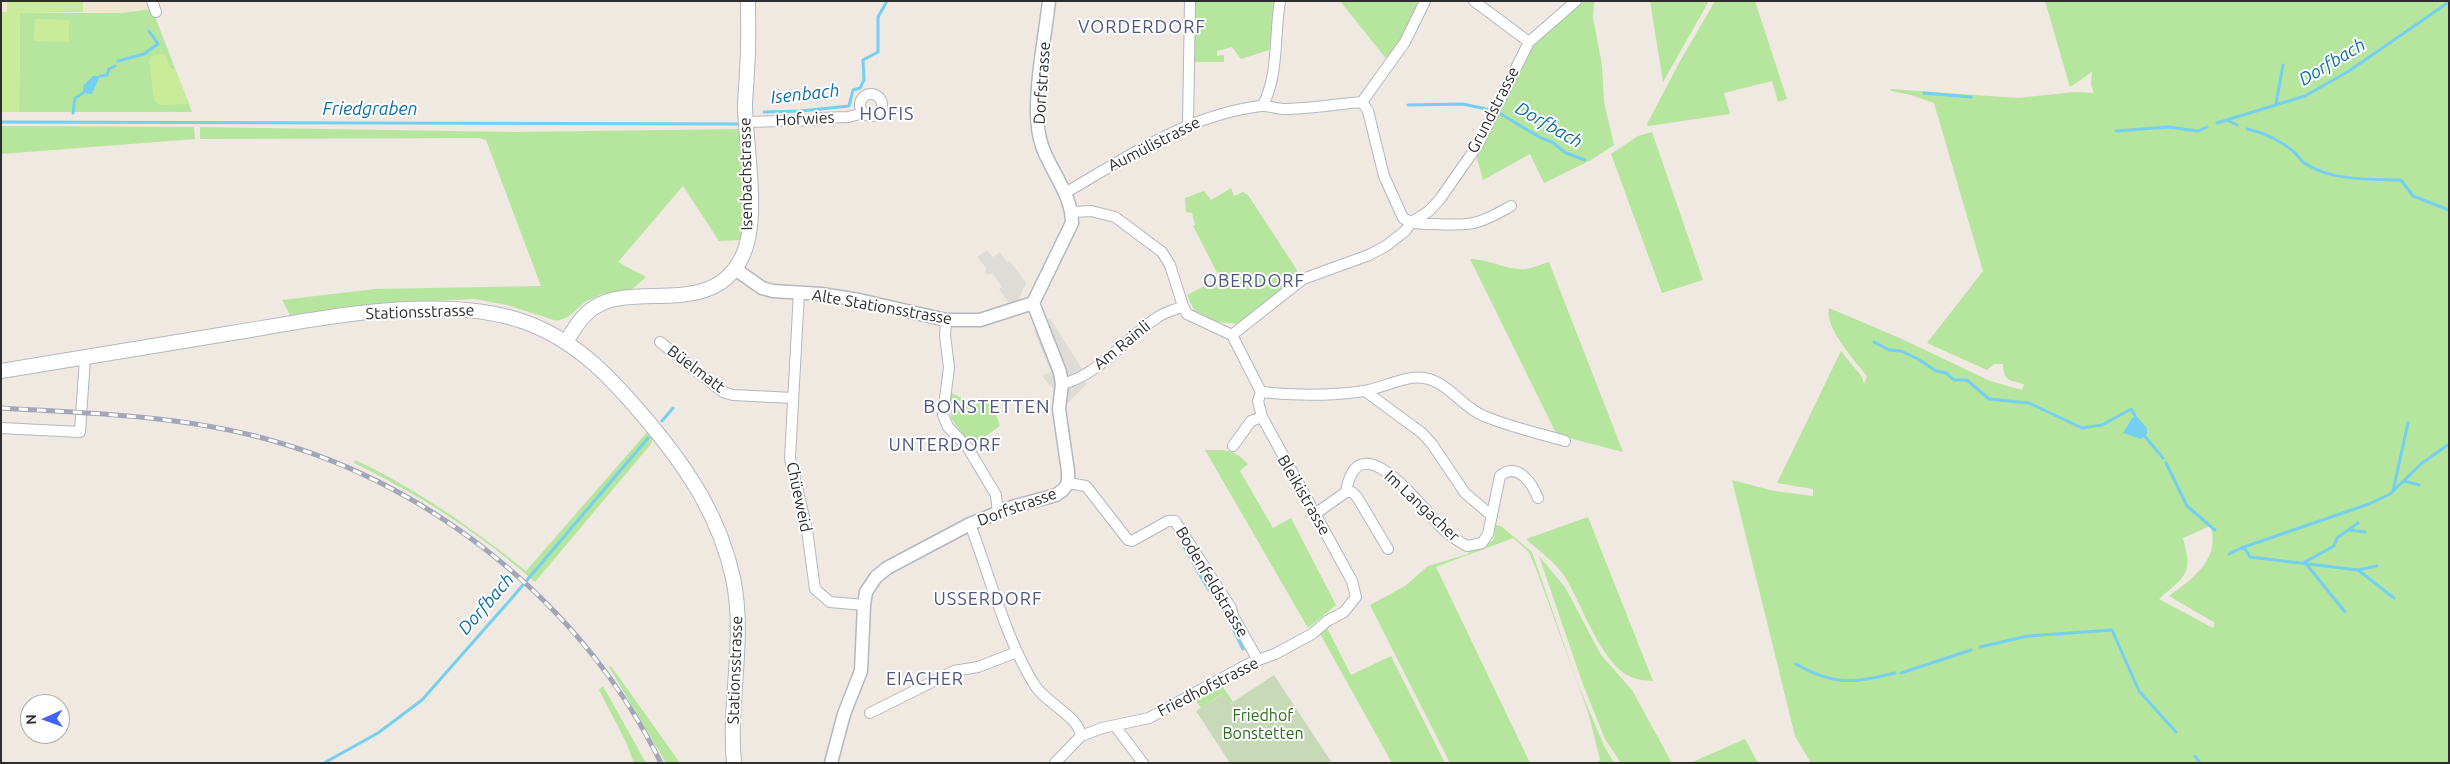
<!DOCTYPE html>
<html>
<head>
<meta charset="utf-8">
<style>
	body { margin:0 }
	#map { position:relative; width:2450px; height:764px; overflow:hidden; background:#efe9e1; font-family:Ubuntu,sans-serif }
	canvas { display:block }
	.frame { position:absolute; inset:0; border:2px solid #2e2e2e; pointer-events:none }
	.north { position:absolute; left:20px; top:694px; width:50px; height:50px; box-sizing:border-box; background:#fff; border:1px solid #ababab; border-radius:50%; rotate:268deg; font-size:14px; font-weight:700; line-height:20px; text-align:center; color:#2e2e2e }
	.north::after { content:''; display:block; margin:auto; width:18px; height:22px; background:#4264fb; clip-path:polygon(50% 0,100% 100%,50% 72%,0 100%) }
</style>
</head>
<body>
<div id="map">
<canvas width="2450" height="764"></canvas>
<div class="frame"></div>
<div class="north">N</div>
</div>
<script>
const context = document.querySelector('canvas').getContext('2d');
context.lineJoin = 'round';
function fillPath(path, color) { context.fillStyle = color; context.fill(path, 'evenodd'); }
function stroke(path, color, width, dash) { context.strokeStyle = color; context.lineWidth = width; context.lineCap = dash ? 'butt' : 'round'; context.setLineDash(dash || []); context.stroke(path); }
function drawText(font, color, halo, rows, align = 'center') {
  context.font = font + ' Ubuntu,sans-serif'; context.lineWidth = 4; context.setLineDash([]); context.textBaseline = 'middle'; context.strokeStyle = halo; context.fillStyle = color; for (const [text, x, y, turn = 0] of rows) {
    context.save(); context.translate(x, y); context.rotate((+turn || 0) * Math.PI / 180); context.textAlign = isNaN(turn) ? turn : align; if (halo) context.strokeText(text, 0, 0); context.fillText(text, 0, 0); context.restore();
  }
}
fillPath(new Path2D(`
	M1 1H149L152 9 123 13 1 12Z`), '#f0e6d1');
fillPath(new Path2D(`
	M1195 1H1275L1269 50 1241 59 1232 47 1217 51V56L1224 55V62H1195Z
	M1340 1H1420L1413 21 1388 61Z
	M1580 1H1594L1593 18 1602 65 1604 102 1614 145 1591 160 1544 183 1530 154 1483 180 1476 155 1535 40Z
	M1650 1H1709L1663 82Z
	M1715 1H1755L1787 99 1778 102 1772 81 1724 93 1730 114 1648 126 1647 124 1679 63Z
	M2045 1H2449V763H1811L1795 736 1732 480 1774 491 1813 496V489L1777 483 1841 351 1862 377 1864 384 1867 376C1855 361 1824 327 1829 308L1902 339 1990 381 2022 390 2024 384C2008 379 2004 382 2003 364H1994L1987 370 1927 343 1983 271 1934 103 1911 95 1891 91 1890 89 2018 98 2074 92 2094 93 2091 85 2092 72 2070 87ZM2210 526C2222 558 2192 579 2169 596L2215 623 2213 628 2159 599C2186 575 2193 575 2183 538Z
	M152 9 192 112H19L20 13H123Z
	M1 126 194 127 195 139 1 154Z
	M200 127 515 132 740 129 742 131 745 206 742 240 719 241 683 186 618 262 646 277 630 291 602 294 585 302 568 317 557 321 507 305 475 299 381 303 290 315 282 300 375 289 541 286 486 140 479 138 200 139Z
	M1652 132 1703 280 1662 293 1611 154 1638 136Z
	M1231 188 1234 196 1243 192 1248 195 1297 270 1295 281 1239 324 1218 322 1195 312 1187 295 1220 278 1193 226 1195 225 1192 213 1186 212 1185 198 1204 191 1211 200Z
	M1470 259C1489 259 1508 271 1526 269 1534 268 1542 264 1549 262L1623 452 1557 435Z
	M951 393 973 403 986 399 992 403 1000 426 975 444 969 436 965 438 951 418Z
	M648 431 653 437 651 444 535 582C480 533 420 495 354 463L355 460C417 489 472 528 526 571Z
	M1205 450C1226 450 1233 448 1248 464L1240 471 1273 528 1291 518 1336 605 1308 628Z
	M1588 517 1653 681C1646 680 1639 680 1633 678 1602 667 1582 604 1565 577 1555 562 1539 551 1526 539Z
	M1495 525 1501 526 1532 552 1578 684 1604 746 1614 763H1596L1600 760 1588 712 1535 566 1528 551 1513 538 1436 567 1530 763H1450L1370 605 1405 586 1428 566 1468 554 1470 551 1481 548 1494 540Z
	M1539 556 1565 587 1601 655 1632 690 1672 763H1621L1605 739 1582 682Z
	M1326 626 1351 675 1391 656 1445 763H1392L1319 632Z
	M611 666 680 763H666L609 667Z
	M1221 684 1233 702 1229 704 1222 694 1201 708 1195 699Z
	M603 686 646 763H634L626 742 599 690Z
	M1745 739 1758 763H1690Z`), '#b6e59e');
fillPath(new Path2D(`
	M1274 675 1332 763H1230L1196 711 1223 694 1230 704Z`), '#c8d9b8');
fillPath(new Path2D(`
	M7 1H83V12L20 13 19 112H1V12H7Z
	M35 19 69 20V42L34 41Z
	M161 54 165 55 171 69 175 68 189 104 160 105 154 100 149 62 151 56Z`), '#c9ec9a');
fillPath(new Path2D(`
	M987 250 993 257 1000 252 1007 262 1010 261 1026 283 1018 301 1009 303 999 289 1002 287 992 273 989 275 985 274 986 268 977 257Z
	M1050 318 1084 372 1087 384 1053 418V389L1042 376 1051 372 1034 331Z`), '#dfdcd8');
fillPath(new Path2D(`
	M93 76H100L92 94 83 93V86Z
	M2137 417 2147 428V434L2141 439 2123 433 2132 418Z`), '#75cff0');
stroke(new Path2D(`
	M118 61 144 54 158 44 149 31
	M100 76 107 75 109 69 115 66
	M1924 93 1971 97
	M2276 104 2283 65
	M1408 105 1463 104 1491 110
	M764 112 801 111 849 106 853 90 860 88 864 80 863 60 878 52V17L887 1
	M73 113 75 98 83 93
	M1499 113 1541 138 1552 142 1566 153 1585 160
	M2227 120 2237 125
	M1 122 739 124
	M2217 123 2305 96 2349 71 2449 2
	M2247 129C2263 132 2283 142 2295 153 2299 156 2301 162 2306 164 2332 181 2371 179 2401 180L2413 196 2449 210
	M2116 131 2168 127 2198 131 2207 127
	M1874 342 1889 350 1901 351 1918 359 1936 371 1946 373 1954 380H1967L1989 399 2029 403 2082 428 2102 425 2131 409 2138 421
	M662 421 673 408
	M2143 434 2163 458
	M2166 463 2187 506 2215 530
	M2404 481 2419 485
	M2393 491 2408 423
	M2349 530 2365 532
	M1182 543 1207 587 1223 608 1243 649
	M2241 548 2369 504 2390 494 2421 464 2449 444
	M2229 554 2241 548 2245 549 2250 557 2358 570 2377 566
	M2303 563 2334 546 2337 538 2358 523
	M2307 565 2345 612
	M2358 570 2394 598
	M1980 647 2028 636 2112 630 2139 691 2176 732
	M1796 664C1834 686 1853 683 1895 673
	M1901 673 1971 650
	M2195 756 2200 763
	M324 763 378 733 422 700 511 599 648 438`), '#75cff0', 3);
const minor = new Path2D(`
	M152 1 156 12
	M1474 1 1529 42
	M860 105a11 11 0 1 1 22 0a11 11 0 1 1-22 0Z
	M1362 102 1405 42 1425 1
	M1263 105C1279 74 1274 36 1280 1
	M746 122 816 120 819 118 848 117 864 113
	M1188 125 1190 1
	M1065 193C1127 157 1187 115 1261 106 1268 105 1276 109 1283 109 1310 109 1336 104 1362 102L1368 111 1384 176 1403 218C1412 224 1423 224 1434 224 1471 226 1478 225 1511 206
	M1072 212 1091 211 1115 217 1162 252 1170 265 1183 306 1187 314 1232 335 1261 392
	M799 292 790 458 807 530 815 589 830 602 864 605
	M946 320 945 335 949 367 943 415 948 427 968 448 996 495 998 513
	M1232 335 1303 279 1369 255 1386 246 1405 231 1412 222 1429 211 1440 199 1477 146 1529 42 1576 1
	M660 342 723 392 733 395 793 398
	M1062 384C1099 375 1126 338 1158 317 1165 312 1175 310 1183 306
	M1365 391 1422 433 1432 444 1465 493 1492 516
	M1261 392C1296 396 1330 396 1364 391 1384 388 1404 375 1424 378 1447 381 1463 408 1484 416 1510 427 1538 433 1565 441
	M1 428 80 432 85 358
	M1233 446 1251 421 1262 417
	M1068 483 1086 486 1128 540 1132 541 1168 521H1175L1231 608 1233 616 1258 660
	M1346 492H1352L1357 497 1388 549
	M1315 514 1346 492C1358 419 1422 508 1442 528 1449 535 1458 541 1467 546L1482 543 1488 534 1500 476C1517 461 1532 483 1538 498
	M970 524C989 574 1007 643 1036 687 1048 704 1079 717 1081 736
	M870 713 954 671 978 667 1017 652
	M1115 726 1143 763
	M1055 763 1081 736 1102 728 1149 718 1250 663 1275 654 1312 634 1327 621 1344 612 1356 597 1352 581 1262 417 1258 401 1261 392`);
const tertiary = new Path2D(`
	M735 269 762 288 773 291 821 294 859 300 946 320H980L1033 303
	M831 763 844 714 861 671 864 605 866 592 876 577 887 568 970 524 1012 507 1056 495 1063 490 1068 483V471L1059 409 1062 384 1060 372 1033 303 1072 223C1072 190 1044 165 1039 134 1032 99 1045 38 1049 1`);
const secondary = new Path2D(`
	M566 342C574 329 582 315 595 307 636 281 712 319 742 257 760 220 746 149 745 107 745 94 747 82 747 69 749 47 748 24 748 1
	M1 371C78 359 155 346 232 333 318 319 442 292 525 322 580 342 615 382 651 425 689 471 720 518 733 578 746 639 728 701 734 763`);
stroke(minor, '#b4b7c1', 12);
stroke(tertiary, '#b4b7c1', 15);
stroke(secondary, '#b4b7c1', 16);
stroke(minor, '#fff', 10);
stroke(tertiary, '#fff', 12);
stroke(secondary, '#fff', 14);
const rail = new Path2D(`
	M1 408C84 413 169 415 251 435 426 478 581 601 661 763`);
stroke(rail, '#a3a6b8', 5);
stroke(rail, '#fff', 3, [9]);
drawText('16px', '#2e2e2e', '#fff', [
	["Dorfstrasse",1042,83,-86],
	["Grundstrasse",1493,110,-63],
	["Hofwies",805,119,-3],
	["Aumülistrasse",1154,144,-27],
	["Isenbachstrasse",746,174,-91],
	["Alte Stationsstrasse",882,307,10],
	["Stationsstrasse",420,312,-2],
	["Am Rainli",1122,345,-39],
	["Büelmatt",696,369,37],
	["Bleikistrasse",1304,495,60],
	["Chüeweid",799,497,78],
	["Im Langacher",1422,506,43],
	["Dorfstrasse",1017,507,-20],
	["Bodenfeldstrasse",1212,582,59],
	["Stationsstrasse",735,670,-88],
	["Friedhofstrasse",1208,687,-27]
]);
drawText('16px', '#2c6e1b', '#fff', [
	["Friedhof",1263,716],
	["Bonstetten",1263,734]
]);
context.letterSpacing = '1px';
drawText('18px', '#4d5680', '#fff', [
	["VORDERDORF",1142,27],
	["HOFIS",887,114],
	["OBERDORF",1254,281],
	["UNTERDORF",945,445],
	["USSERDORF",988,599],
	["EIACHER",925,679]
]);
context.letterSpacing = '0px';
drawText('italic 18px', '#0d6fa3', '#fff', [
	["Dorfbach",2332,62,-31],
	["Isenbach",805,94,-6],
	["Friedgraben",370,109],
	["Dorfbach",1549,125,30],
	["Dorfbach",486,604,-49]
]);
context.letterSpacing = '1px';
drawText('19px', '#4d5680', '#fff', [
	["BONSTETTEN",987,407]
]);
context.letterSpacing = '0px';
</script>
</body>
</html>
